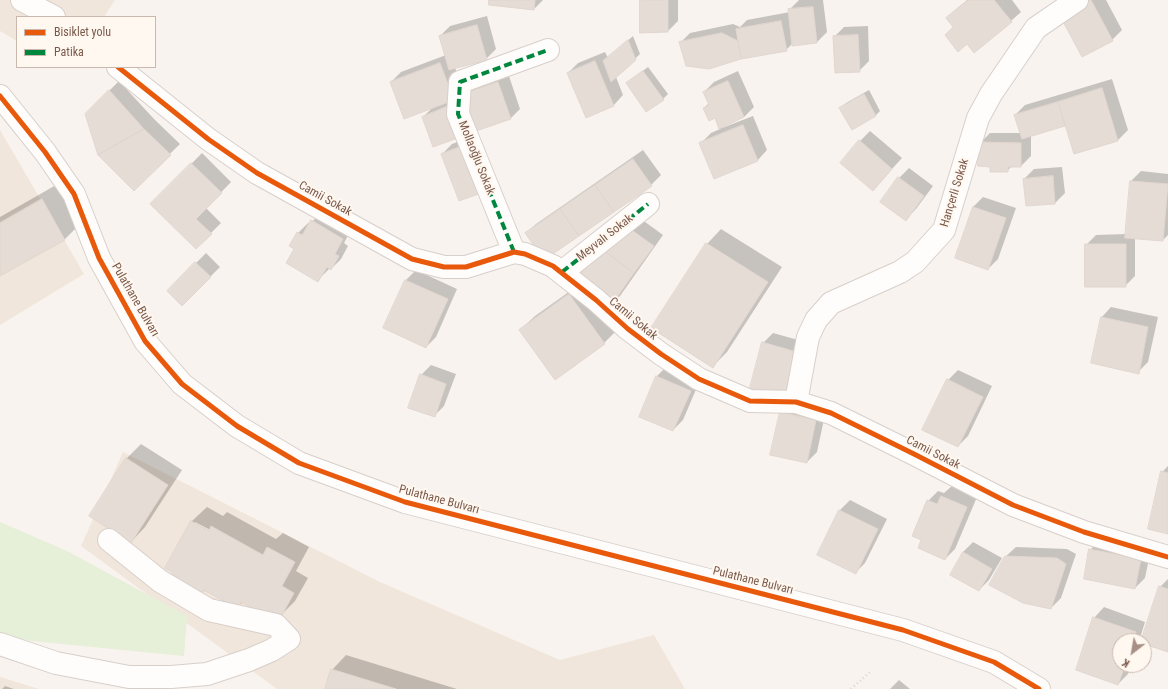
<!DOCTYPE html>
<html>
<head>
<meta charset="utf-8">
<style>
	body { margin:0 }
	#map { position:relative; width:1168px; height:689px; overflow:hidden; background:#f8f3ee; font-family:"Roboto Condensed",sans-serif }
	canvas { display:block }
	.legend { position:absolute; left:16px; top:16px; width:140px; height:52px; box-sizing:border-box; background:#fff8f0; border:1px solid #cab8ae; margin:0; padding:5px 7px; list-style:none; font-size:12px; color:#7a594b }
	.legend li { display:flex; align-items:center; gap:8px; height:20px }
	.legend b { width:20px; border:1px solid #cab8ae }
	.north { position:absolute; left:1112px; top:633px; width:40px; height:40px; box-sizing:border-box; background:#fff8f0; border:1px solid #cab8ae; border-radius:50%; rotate:211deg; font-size:11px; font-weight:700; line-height:16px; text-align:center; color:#7a594b }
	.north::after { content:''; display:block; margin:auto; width:14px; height:18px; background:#a68f84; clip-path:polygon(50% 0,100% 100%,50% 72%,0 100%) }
</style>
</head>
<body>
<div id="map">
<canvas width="1168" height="689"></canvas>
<ul class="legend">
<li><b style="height:5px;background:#e8590c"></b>Bisiklet yolu</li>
<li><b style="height:5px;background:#00873e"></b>Patika</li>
</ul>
<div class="north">K</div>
</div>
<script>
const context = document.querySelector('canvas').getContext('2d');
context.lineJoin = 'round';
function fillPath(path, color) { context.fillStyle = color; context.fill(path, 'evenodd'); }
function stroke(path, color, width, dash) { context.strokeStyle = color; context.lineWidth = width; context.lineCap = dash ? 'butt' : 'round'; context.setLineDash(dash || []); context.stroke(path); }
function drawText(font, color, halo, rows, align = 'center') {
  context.font = font + ' "Roboto Condensed",sans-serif'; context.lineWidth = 4; context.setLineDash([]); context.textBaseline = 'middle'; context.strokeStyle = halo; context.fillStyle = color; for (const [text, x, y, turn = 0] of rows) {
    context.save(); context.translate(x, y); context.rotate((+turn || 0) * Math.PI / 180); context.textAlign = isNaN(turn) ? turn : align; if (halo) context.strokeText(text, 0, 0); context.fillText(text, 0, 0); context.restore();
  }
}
fillPath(new Path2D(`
	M0 0H115L104 17H17V41L0 31Z
	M0 130 84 274 0 325Z
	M123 452 380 582 560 660 654 635 685 689H277L81 546Z
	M0 677 39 689H0Z`), '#f1e6db');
fillPath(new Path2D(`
	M0 522 67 551 187 616 184 656 12 639 0 633Z`), '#e6efd8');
fillPath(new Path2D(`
	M490 0H543L534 9Z
	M641 0H678V21L668 31Z
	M799 0H823L827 32 817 42 793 43 786 50 680 43 690 33 733 24 740 27 747 20 790 12 789 10Z
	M967 0H1012L1021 12 1011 21 967 43 947 18Z
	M1079 0H1106L1122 30 1112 40 1083 56Z
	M487 16 496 49 486 59 455 68 464 89 472 85 508 73 520 109 510 119 423 117 432 108 391 82 401 72 446 55 440 36 450 26Z
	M868 26 869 61 859 71 834 37 844 27Z
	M633 36 640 54 616 77 623 95 613 106 568 73 578 63 605 52 608 58Z
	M648 67 668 94 663 99 627 84 632 79Z
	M738 71 754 107 744 117 721 127 722 128 753 116 767 150 757 161 701 143 711 133 720 129 715 117 704 108 709 103 704 92 714 82Z
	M1112 79 1128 130 1118 140 1074 153 1066 125 1031 135V156L1021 166H1012L1007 171 991 166 980 143 990 133H1021L1015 115 1025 105Z
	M119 81 154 119 180 144 134 189 86 114Z
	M869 90 880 111 875 116 841 108 846 103Z
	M870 131 902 158 873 190 860 141Z
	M476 135 493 181 442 154 452 144Z
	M643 150 661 175 651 185 526 234 536 224Z
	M202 153 231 182 206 208 221 223 196 248 152 204Z
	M1062 167 1065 193 1055 203 1024 179 1034 169Z
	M909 168 933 186 916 209 906 219 899 178Z
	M1141 171 1168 174V235L1163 240 1135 238V276L1125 286 1086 245 1096 235 1126 234 1131 181Z
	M56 185 79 225 64 240 0 275V217Z
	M983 197 1016 208 998 259 988 269 956 258 973 207Z
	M322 211 352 228 344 243 348 246 341 259 331 269 330 268 318 280 296 249 298 233 308 223 310 224Z
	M637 216 663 235 620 296 610 306 619 328 604 343 555 378 520 330 535 316 580 284Z
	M721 229 782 267 727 352 713 366 707 244Z
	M206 253 220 267 182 305 168 291Z
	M416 270 457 289 436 337 426 347 385 328 406 280Z
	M1111 307 1158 317 1148 362 1138 372 1101 318Z
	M773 333 809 343 787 397 763 343Z
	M431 365 456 374 444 406 434 416 421 375Z
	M667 366 700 380 683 420 673 430 640 416 657 376Z
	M958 370 992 386 968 436 958 446 948 380Z
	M826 410 817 452 807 462 781 412Z
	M141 444 182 470 145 527 131 542 90 516 127 458Z
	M1168 466V533L1162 472Z
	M952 486 977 497 955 549 945 559 923 540 928 501 938 491 944 493Z
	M850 500 887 519 865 563 855 573 818 554 840 510Z
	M207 507 223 516 227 512 276 539 283 533 309 547 296 571 308 578 295 601 281 615 270 609 266 614 243 602 237 607 205 590 201 594 175 572 167 567 192 521ZM195 522 214 532 213 534 195 524Z
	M1100 540 1151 549 1145 578 1135 588 1090 550Z
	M973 542 1002 558 989 580 979 590 963 552Z
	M1016 547 1067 549 1076 554 1061 598 1051 608 1005 557Z
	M1168 579V651L1144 643V641H1142L1160 587Z
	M1104 607 1145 622 1139 641H1120V665H1131L1128 674 1118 684 1094 618Z
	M346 655 457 689H326L332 670Z
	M899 680 910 689H890Z
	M5 686 14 689H2Z`), '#0003');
const building = new Path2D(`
	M489 0H535L534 10 489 5Z
	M640 0H668V32L640 33Z
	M968 0H994L1012 22 974 53 967 44 958 52 945 35 953 27 946 18Z
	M1085 0H1091L1113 41 1082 57 1059 14Z
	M813 7 817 43 792 46 788 9Z
	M781 21 787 51 741 59 736 29Z
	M477 25 487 60 449 70 439 36Z
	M722 33 738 41 741 59 709 69 686 66 679 42Z
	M858 35 860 72 835 73 833 36Z
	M628 40 636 60 611 82 603 61Z
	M595 61 614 106 586 118 567 73Z
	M440 63 454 100 404 119 390 82Z
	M643 71 664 100 646 112 626 83Z
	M728 81 744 117 719 129 715 118 709 121 703 108 709 105 703 92Z
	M498 82 511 119 473 132 460 95Z
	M1102 88 1118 141 1074 154 1058 102Z
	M109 90 144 129 98 155 85 114Z
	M864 94 876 116 852 130 839 108Z
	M1058 102 1065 126 1022 139 1014 115Z
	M451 105 463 136 433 147 422 117Z
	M743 125 758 161 714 179 699 143Z
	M144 129 171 155 134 191 98 155Z
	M859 140 892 169 873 191 840 163Z
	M979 142 1021 143V167H1008V172H990V167L978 166Z
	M466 145 484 192 459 201 441 154Z
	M633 159 652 186 614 212 595 185Z
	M191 163 222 193 196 219 212 234 196 249 150 204Z
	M1053 176 1055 204 1026 206 1023 179Z
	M898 177 924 196 906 221 880 202Z
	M1130 181 1168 184 1163 241 1125 238Z
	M595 185 614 212 579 236 560 209Z
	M42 199 65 240 0 276V223Z
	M973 207 1006 218 988 270 955 258Z
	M560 209 579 236 544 260 525 233Z
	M311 220 343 239 335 254 339 256 331 270 327 267 318 282 286 263 294 249 289 246 297 232 302 235Z
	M626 226 654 246 634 273 602 249Z
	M706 243 768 282 713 368 651 328Z
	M1085 244H1126V287H1085Z
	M602 249 634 273 610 307 568 276Z
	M195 262 211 277 182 306 167 291Z
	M405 280 448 299 426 348 383 328Z
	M569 294 605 344 555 380 519 330Z
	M1101 317 1148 327 1139 374 1091 363Z
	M762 342 800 353 788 398 750 388Z
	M420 374 446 384 435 417 408 408Z
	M656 376 691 391 673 431 639 417Z
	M947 379 983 397 958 447 922 430Z
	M780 412 816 420 807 463 770 455Z
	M126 458 168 485 131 543 89 516Z
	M1161 471 1168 473V534L1148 529Z
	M941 496 967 507 945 560 918 548 921 540 912 536 927 500 937 504Z
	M839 510 878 529 856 574 817 555Z
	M191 521 209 531 211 526 263 555 267 547 295 562 282 586 294 593 281 617 269 610 266 615 241 602 238 609 204 590 201 595 170 578 173 572 165 568Z
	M1089 549 1141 559 1135 589 1084 579Z
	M963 552 992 569 979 591 950 575Z
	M1005 556 1057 558 1066 564 1051 609 1023 603 989 585Z
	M1159 586 1168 589V652L1144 644V641H1141Z
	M1093 617 1136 632 1133 641H1120V665H1125L1118 685 1076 670Z
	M331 669 396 689H325Z`);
fillPath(building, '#e5dcd5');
stroke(building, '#e2d6cf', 1);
const street = new Path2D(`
	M22 0 54 17
	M118 67 208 139 257 173 412 259 444 267H466L514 252 525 254 553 266 596 300 628 329 661 354 699 379 750 401 796 402 831 413 914 454 1013 505 1084 532 1168 557
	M514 252 458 114 460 82 548 50
	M562 272 648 204
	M796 402 808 337 816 320 831 303 900 272 915 262 944 230 978 118 991 94 1036 28 1077 0
	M0 644 56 663 129 677H171L207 674 249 660 272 650 289 639 276 625 209 610 160 581 109 540`);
const secondary = new Path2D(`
	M0 96 45 152 74 194 99 258 145 341 182 384 237 426 299 463 405 502 903 630 994 662 1039 689`);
stroke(street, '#d8cfca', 24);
stroke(secondary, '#d8cfc9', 24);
stroke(new Path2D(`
	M851 689 870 672`), '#dcd3cf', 2.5, [1, 3]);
stroke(street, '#fefdfc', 22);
stroke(secondary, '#fefdfc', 22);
stroke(new Path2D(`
	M514 252 458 114 460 82 548 50
	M562 272 648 204`), '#00873e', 4, [8, 4]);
stroke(new Path2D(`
	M118 67 208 139 257 173 412 259 444 267H466L514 252 525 254 553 266 596 300 628 329 661 354 699 379 750 401 796 402 831 413 914 454 1013 505 1084 532 1168 557
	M0 96 45 152 74 194 99 258 145 341 182 384 237 426 299 463 405 502 903 630 994 662 1039 689`), '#e8590c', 5);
drawText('12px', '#7a594b', '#fff8f0', [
	["Mollaoğlu Sokak",476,158,68],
	["Hançerli Sokak",955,193,-73],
	["Camii Sokak",325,199,29],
	["Meyvalı Sokak",605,238,-38],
	["Pulathane Bulvarı",135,300,60],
	["Camii Sokak",633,319,40],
	["Camii Sokak",933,453,27],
	["Pulathane Bulvarı",439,500,15],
	["Pulathane Bulvarı",753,581,14]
]);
</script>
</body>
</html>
